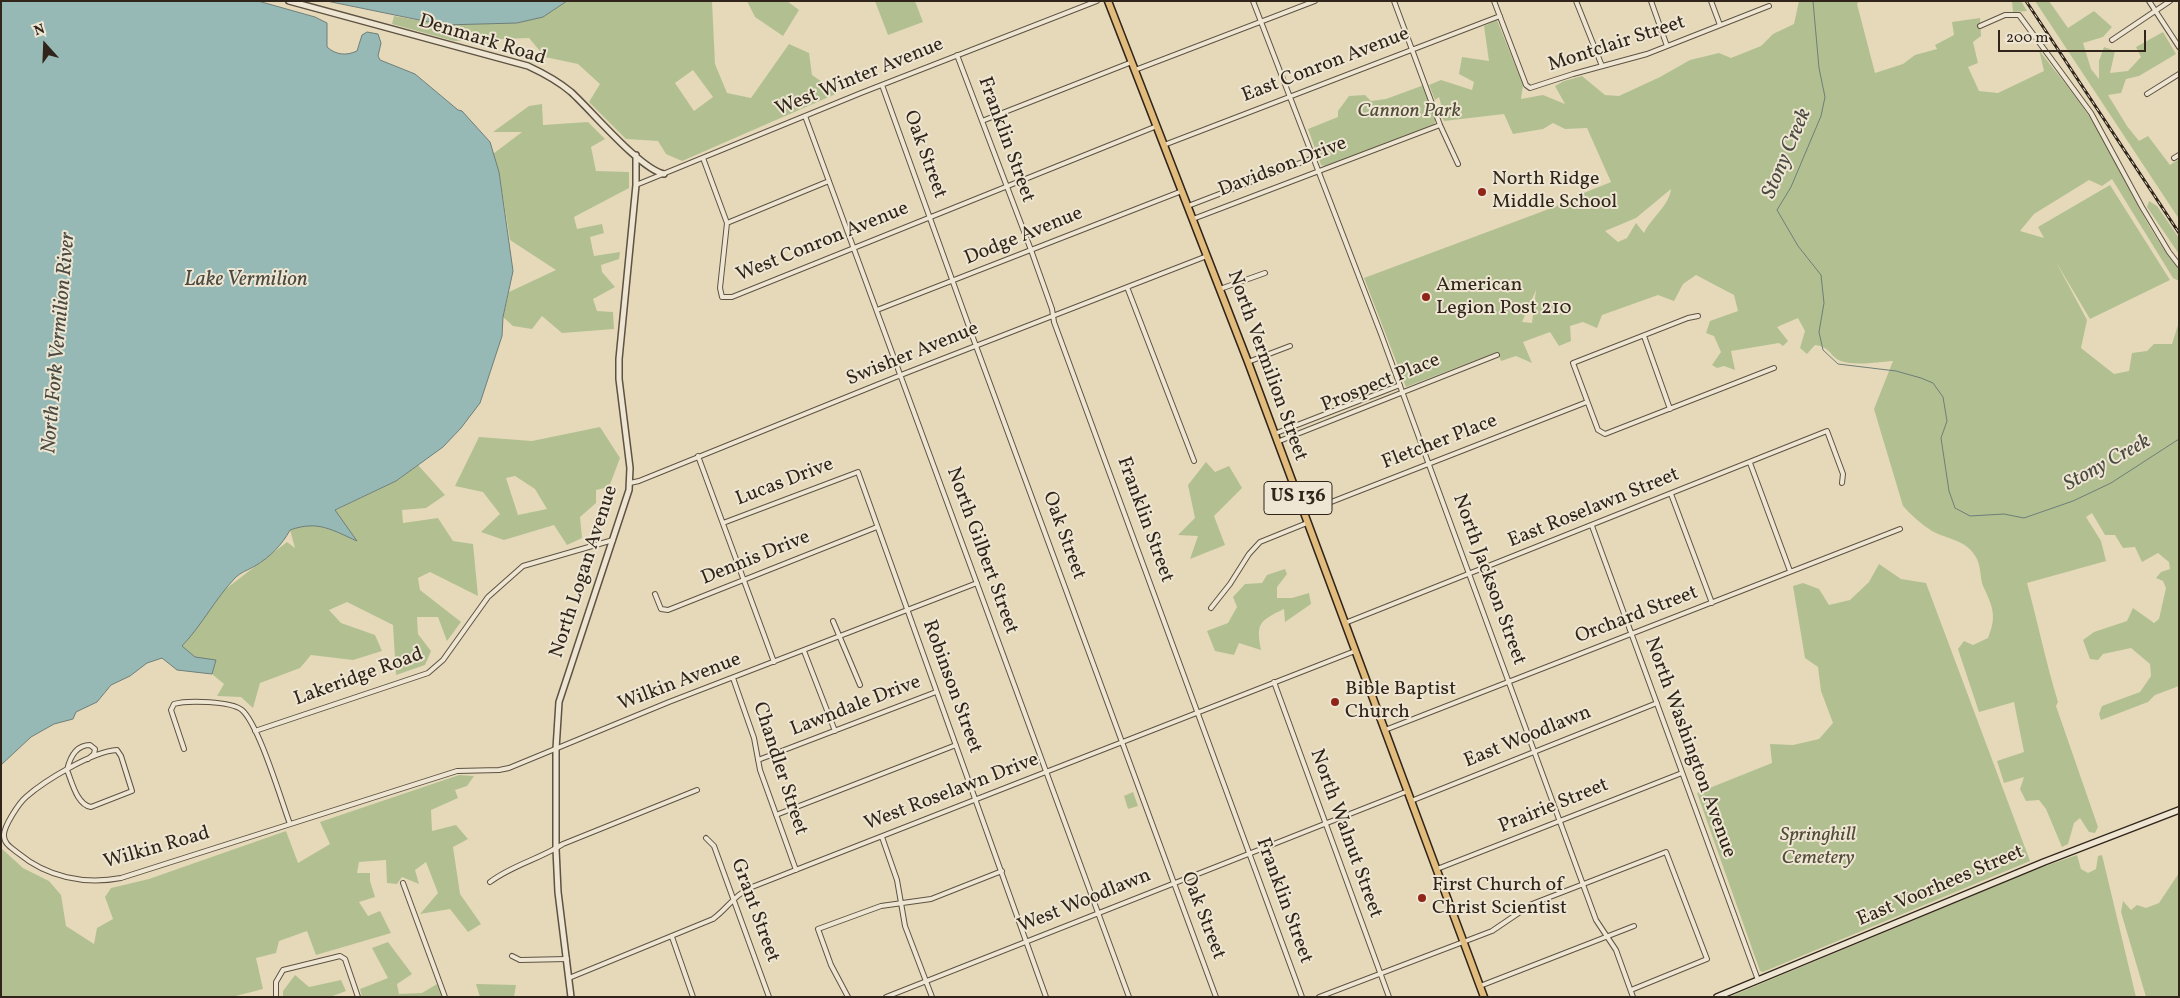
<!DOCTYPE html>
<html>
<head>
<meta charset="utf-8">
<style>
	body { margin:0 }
	#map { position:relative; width:2180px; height:998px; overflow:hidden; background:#e5d9ba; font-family:Vollkorn,serif }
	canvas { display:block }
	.frame { position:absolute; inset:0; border:2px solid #31251b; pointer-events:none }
	.north { position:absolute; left:20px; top:20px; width:50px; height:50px; -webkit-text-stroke:4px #eee6d2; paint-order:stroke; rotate:340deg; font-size:14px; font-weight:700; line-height:20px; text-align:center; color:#31251b }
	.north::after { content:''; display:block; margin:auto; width:18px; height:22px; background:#31251b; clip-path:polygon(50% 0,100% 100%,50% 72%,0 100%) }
	.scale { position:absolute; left:1998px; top:30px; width:148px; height:22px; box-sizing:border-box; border:2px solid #31251b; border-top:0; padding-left:6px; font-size:15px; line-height:18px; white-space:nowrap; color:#31251b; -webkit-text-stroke:4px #eee6d2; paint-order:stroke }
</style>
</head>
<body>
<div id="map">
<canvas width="2180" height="998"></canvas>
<div class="frame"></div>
<div class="north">N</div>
<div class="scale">200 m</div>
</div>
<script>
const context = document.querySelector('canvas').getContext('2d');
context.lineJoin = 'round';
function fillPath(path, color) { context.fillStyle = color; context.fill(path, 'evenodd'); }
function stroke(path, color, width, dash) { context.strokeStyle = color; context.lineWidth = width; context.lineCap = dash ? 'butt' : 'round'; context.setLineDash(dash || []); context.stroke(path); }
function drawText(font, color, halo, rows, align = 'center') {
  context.font = font + ' Vollkorn,serif'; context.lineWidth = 4; context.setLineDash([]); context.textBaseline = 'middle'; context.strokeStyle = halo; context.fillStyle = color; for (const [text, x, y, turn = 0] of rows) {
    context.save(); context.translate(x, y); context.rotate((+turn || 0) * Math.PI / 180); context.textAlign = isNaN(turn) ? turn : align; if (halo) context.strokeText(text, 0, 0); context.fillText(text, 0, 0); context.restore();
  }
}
fillPath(new Path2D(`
	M567 1H712L715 64 727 93 751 98 789 44 809 53 812 75 838 93 682 161 666 154 658 141 626 139 589 102 600 84 578 64 545 57 529 38 454 41 392 24 394 16 444 25 543 17ZM693 70 713 97 694 111 675 83Z
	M747 1H787L799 10 783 36 755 17Z
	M875 1H915L923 22 888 35Z
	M1799 1H1859L1857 4 1875 73 1903 64 1915 55 1937 49 1935 45 1954 35 1952 22 1980 18 1981 36 1973 42 1978 63 1968 67 1979 91 1998 93 2044 71 2039 50C2057 74 2078 98 2094 124 2123 171 2143 226 2179 269V281L2173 278 2112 179 2102 186 2089 180 2034 214 2020 231 2044 238 2038 227 2110 185 2170 280 2090 319 2056 262 2087 320 2081 348 2114 374 2129 371 2132 353 2147 351 2154 344H2172L2179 322V686L2155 695 2148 702 2101 720 2099 714 2102 706 2140 692 2151 676 2150 664 2131 648 2103 654 2098 660 2090 659 2083 640 2094 632 2127 621 2133 608 2154 623 2159 619 2166 588 2163 581 2156 578 2161 572 2170 569 2169 562 2158 553 2142 562 2135 547 2123 548 2115 535H2105L2092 513 2086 517 2101 541 2106 561 2027 583C2038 623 2046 663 2058 702L2056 706 2098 827 2095 833 2089 832 2080 818 2074 823 2068 844 2062 847 2046 809 2039 800 2026 801 2020 789 2024 777 2004 783 1997 761 2024 752 2014 702 1979 712 1958 649 1964 641 1973 645 1988 638C1997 616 1993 607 1983 586 1980 578 1981 567 1977 559 1967 539 1948 540 1932 531 1921 524 1911 515 1903 506L1874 409 1893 361C1878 362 1856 366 1841 361 1830 357 1831 347 1815 345L1807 354 1800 348 1805 331 1798 318 1777 327 1788 341 1783 346 1779 343 1731 351 1735 370 1724 366 1717 368 1712 365 1721 352 1714 336 1706 333 1710 321 1738 311 1734 295 1696 275 1683 284 1674 301 1658 295 1602 315 1597 328 1583 322 1570 326 1571 341 1559 346 1550 332 1523 342 1532 363 1516 356 1501 361 1497 352 1406 387 1364 278 1557 206 1559 203 1611 182 1587 128 1565 129 1553 123 1543 129 1513 134 1504 114 1444 121 1438 110 1442 108 1439 97 1435 100 1429 85 1441 80 1472 90 1474 82 1459 74 1462 57 1489 61 1484 26 1497 20 1523 85 1521 99 1543 95 1565 104 1555 86 1564 81 1582 76 1605 95 1619 96 1660 77 1690 60 1719 53 1731 58 1761 46 1773 34 1794 24ZM1671 189C1669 206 1651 218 1644 233L1636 223 1627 238 1618 242 1605 231 1636 218ZM1536 290 1532 323 1523 322H1522Z
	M2012 1H2021L2027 11 2013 12Z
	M2035 1H2049L2068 28 2094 11 2112 27 2103 37 2083 43 2091 69 2099 79V61L2104 47 2115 51 2110 73 2128 71 2141 57 2136 47 2163 32 2176 54 2139 76 2126 79 2121 93 2108 95 2127 126 2139 141 2148 136 2170 165 2179 159V219Z
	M1424 85 1436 119 1434 125 1325 166 1321 165 1308 129 1338 117V111L1349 96 1365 95 1371 101 1386 99Z
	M542 104 543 125 588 122 605 139 591 147 596 171 629 172V188L574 217 577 229 602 224 604 233 590 237 594 256 620 252 619 259 601 265 602 272 615 287 593 299 597 311 613 312 614 329 562 333 542 316 532 329 513 326 503 317 509 292 556 270 510 240 499 172 493 154 522 132H493L529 106Z
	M2149 201 2157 206 2179 238V254L2147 207Z
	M600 427 620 458 609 487 596 490V503L580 517 582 538 567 545 554 525 504 540 481 532 500 514 483 492 455 486 479 437 532 441ZM515 476 535 489 547 509 518 515 506 478Z
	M1206 462 1215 472 1229 466 1242 488 1214 516 1225 545 1190 559 1198 536 1178 535 1195 518 1188 485Z
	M418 465 445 495 426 508 402 510 403 523 438 518 453 541 473 544 478 596 430 572 418 578 420 590 461 622 447 641 438 617H417L418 634 431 651 425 665 396 675 393 625 347 602 329 610 341 623 375 635 382 651 353 660 311 655 300 668 260 683 253 708 241 697 217 696 224 684 212 674 216 660 195 657 182 647 223 591 287 542 295 548 290 530C316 519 331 530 356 540L334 511 396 481Z
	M1879 564 1901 579 1926 583 2030 861 1763 972 1760 971 1697 793 1772 763 1770 744 1793 745 1819 739 1833 723 1821 691 1818 667 1805 658 1793 586 1803 583 1819 589 1829 605 1850 600 1869 582Z
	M1285 569 1287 574 1277 587V598H1292L1309 593 1311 604 1285 622 1284 609C1259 621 1256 623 1261 650L1239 643 1234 655 1215 651 1207 631 1228 623 1237 607 1233 597 1245 584 1262 583 1267 575Z
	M459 775 474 776 467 786 455 790 458 798 431 810 432 831 456 825 468 839 453 847 460 894 481 924 468 932 450 909 420 914 438 893 426 862 415 870 419 884 402 877 397 884 387 883 386 860 359 862 357 873H370V881L375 897 359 902 368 916 380 911 391 933 316 955 307 931 279 941 276 953 256 958 263 989 232 997H1V848L23 868 49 881 61 895 66 926 94 944 97 928 113 919 105 897 111 888 149 879 286 831 298 863 330 844 320 822Z
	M1133 792 1138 806 1128 809 1124 796Z
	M2077 855 2081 869 2088 873 2096 869 2098 856 2102 855 2136 997H1729L2034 870Z
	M2179 873V997H2146L2121 912 2123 901 2131 910 2137 905 2146 908 2159 903Z
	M388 942 412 974 397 984 399 994 422 993 437 984 442 997H362L360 989 388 978 372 948Z
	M295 975 309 987 341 980 346 991 330 997H283V991Z
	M476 984 516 985 514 997H480Z`), '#b2c091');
const water = new Path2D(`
	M1 1H258L315 17 327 23V47C336 55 346 56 357 51L362 35 367 32 378 34 381 43 378 56 380 60 415 74 458 110 462 111 490 142 499 172 513 271 503 317 502 336 480 403 461 428 443 447 396 481 335 510 357 541C332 530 318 520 290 530 282 545 270 557 255 566 248 570 241 572 235 578 215 599 202 625 182 646L195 657 216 660 212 674 177 670 162 658 147 663 130 676 111 685 97 702 76 712 73 719 54 724 31 737 1 765Z
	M327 1H567L543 17 517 23 444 25Z`);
fillPath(water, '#97b9b6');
stroke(water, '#6e7e78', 1);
stroke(new Path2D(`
	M1813 1 1819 68 1825 97 1821 116 1791 187 1777 210 1798 246 1821 275 1824 303 1819 332 1823 350 1838 364 1896 371 1921 378 1933 383 1943 397 1947 421 1941 438 1949 491 1955 508 1970 516 2004 514 2024 518 2073 501 2111 483 2179 439`), '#6e7e78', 1);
const minor = new Path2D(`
	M1253 1 1381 334 1596 920 1616 950 1633 997
	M1394 1 1440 125 1458 164
	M1494 1 1526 85 1530 88 1573 74 1647 54 1769 6
	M1576 1 1602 66
	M1651 1 1667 46
	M1711 1 1720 25
	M2149 1 2179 47
	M1980 26 2005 15H2019L2091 113 2142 207 2169 252 2179 265
	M2112 40 2170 1
	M957 55 1031 250 1052 309 1054 322 1302 997
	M1135 70 1315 1
	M882 85 976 346 1216 997
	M2147 94 2179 74
	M805 116 1129 997
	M982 121 1132 62
	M1164 145 1500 16
	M703 158 727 223 720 288 722 297H732L1157 126
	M2174 158 2179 155
	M636 185 861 93 1097 1
	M1188 206 1313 158
	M1193 219 1440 125
	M727 223 829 181
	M1127 287 1194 461
	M1220 289 1265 273
	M877 310 1182 191
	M1698 316 1688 318 1573 363 1598 430 1605 434 1774 368
	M1644 336 1670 409
	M1248 362 1290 346
	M1274 434 1400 385
	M1277 442 1497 355
	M698 456 774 662
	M1750 463 1790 571
	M630 483 639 481 906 373 1207 256
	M1671 494 1712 603
	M1303 513 1587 402
	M723 523 858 472 1046 997
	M1592 526 1758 980
	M655 594 661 609 668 610 877 527
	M1211 608 1230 584 1249 554 1260 542 1307 523
	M833 621 860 685
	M1345 623 1827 431 1843 474 1842 483
	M804 651 835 731
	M733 678 754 738 760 770 796 870
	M1274 682 1389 997
	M1385 730 1900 529
	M255 731 428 673 443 660 488 597 523 566 613 540
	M184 749 171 710 174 704C187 700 231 701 242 710 259 725 281 800 290 824
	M88 759 94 754 95 749 90 745C76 745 70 757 67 770 72 782 77 805 91 807L132 791 121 756 117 750C93 751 44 781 26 797 19 803 3 827 4 836 4 844 12 848 18 853 47 877 84 885 121 878L457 771 499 770 509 768 669 702 977 583
	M758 760 936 692
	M1411 801 1657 703
	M776 815 956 745
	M882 837 897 880 905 926 932 997
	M706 838 714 846 769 997
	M1437 869 1682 773
	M490 882C512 865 540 859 563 844L697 790
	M403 883 445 997
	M672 937 693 997
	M512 956 520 960 567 959
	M569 978 713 919C727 909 735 894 752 887L1355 651
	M1480 986 1634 926
	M276 997V982L283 970 340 956 345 959 358 997
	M848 997 831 965 818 929 881 906 931 899 1002 871
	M886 997 1408 791
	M1319 997 1492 931 1532 904 1666 852 1707 959 1631 990`);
const tertiary = new Path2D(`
	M289 1 528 66C543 73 558 81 571 92 592 111 640 169 664 174
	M571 997 558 892 556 849V749L559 702 629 490 630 468 619 379V359L636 185V155`);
const secondary = new Path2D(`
	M1717 997 2044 862 2179 810`);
const primary = new Path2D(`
	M1108 1 1248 362 1484 997`);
stroke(minor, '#5e5243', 6);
stroke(tertiary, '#5e5243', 8);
stroke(secondary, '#31251b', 8);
stroke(primary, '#31251b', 9);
stroke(minor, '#eee6d2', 4);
stroke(tertiary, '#eee6d2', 5);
stroke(secondary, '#eee6d2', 5.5);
stroke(primary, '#e2bc7d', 6);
const rail = new Path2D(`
	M2026 1 2179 233`);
stroke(rail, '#31251b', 3);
stroke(rail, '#eee6d2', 1, [4]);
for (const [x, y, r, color] of [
	[1482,192,5,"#8f2418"],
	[1426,297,5,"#8f2418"],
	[1335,702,5,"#8f2418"],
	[1422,898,5,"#8f2418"]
]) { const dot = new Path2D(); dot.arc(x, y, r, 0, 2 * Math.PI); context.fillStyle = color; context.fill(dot); stroke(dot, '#eee6d2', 2); }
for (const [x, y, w] of [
	[1298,498,68]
]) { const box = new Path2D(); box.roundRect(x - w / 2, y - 16.5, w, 33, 4); context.fillStyle = '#eee6d2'; context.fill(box); stroke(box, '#31251b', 1); }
drawText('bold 19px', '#31251b', null, [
	["US 136",1298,498]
]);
drawText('20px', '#31251b', '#eee6d2', [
	["Denmark Road",482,41,17],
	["Montclair Street",1617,45,-18],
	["East Conron Avenue",1326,66,-21],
	["West Winter Avenue",860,78,-22],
	["Franklin Street",1005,140,70],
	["Oak Street",924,155,70],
	["Davidson Drive",1283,168,-21],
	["Dodge Avenue",1024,237,-22],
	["West Conron Avenue",823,243,-22],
	["Swisher Avenue",913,355,-22],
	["North Vermilion Street",1266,366,70],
	["Prospect Place",1381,384,-22],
	["Fletcher Place",1440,443,-21],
	["Lucas Drive",785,483,-21],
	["East Roselawn Street",1594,509,-22],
	["Franklin Street",1144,520,70],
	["Oak Street",1063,536,70],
	["North Gilbert Street",981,551,70],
	["Dennis Drive",756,559,-22],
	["North Logan Avenue",585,572,-72],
	["North Jackson Street",1488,580,70],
	["Orchard Street",1637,616,-21],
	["Lakeridge Road",359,678,-20],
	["Wilkin Avenue",680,683,-21],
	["Robinson Street",951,687,70],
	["Lawndale Drive",856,707,-21],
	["East Woodlawn",1528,738,-22],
	["North Washington Avenue",1689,748,70],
	["Chandler Street",779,769,72],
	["West Roselawn Drive",952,793,-21],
	["Prairie Street",1554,807,-22],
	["North Walnut Street",1345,834,70],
	["Wilkin Road",157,849,-16],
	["East Voorhees Street",1941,887,-23],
	["Franklin Street",1283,901,70],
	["West Woodlawn",1085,902,-22],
	["Grant Street",754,911,70],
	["Oak Street",1202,916,69]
]);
drawText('italic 20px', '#514c38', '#eee6d2', [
	["Cannon Park",1409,112],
	["Springhill",1818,836],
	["Cemetery",1818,859]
]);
drawText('20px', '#31251b', '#eee6d2', [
	["North Ridge",1492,180],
	["Middle School",1492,203],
	["American",1436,286],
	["Legion Post 210",1436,309],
	["Bible Baptist",1345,690],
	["Church",1345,713],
	["First Church of",1432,886],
	["Christ Scientist",1432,909]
], 'left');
drawText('italic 21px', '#4a4a42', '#eee6d2', [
	["Stony Creek",1788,154,-67],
	["Lake Vermilion",246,281],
	["North Fork Vermilion River",60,343,-85],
	["Stony Creek",2108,464,-29]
]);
</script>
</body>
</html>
